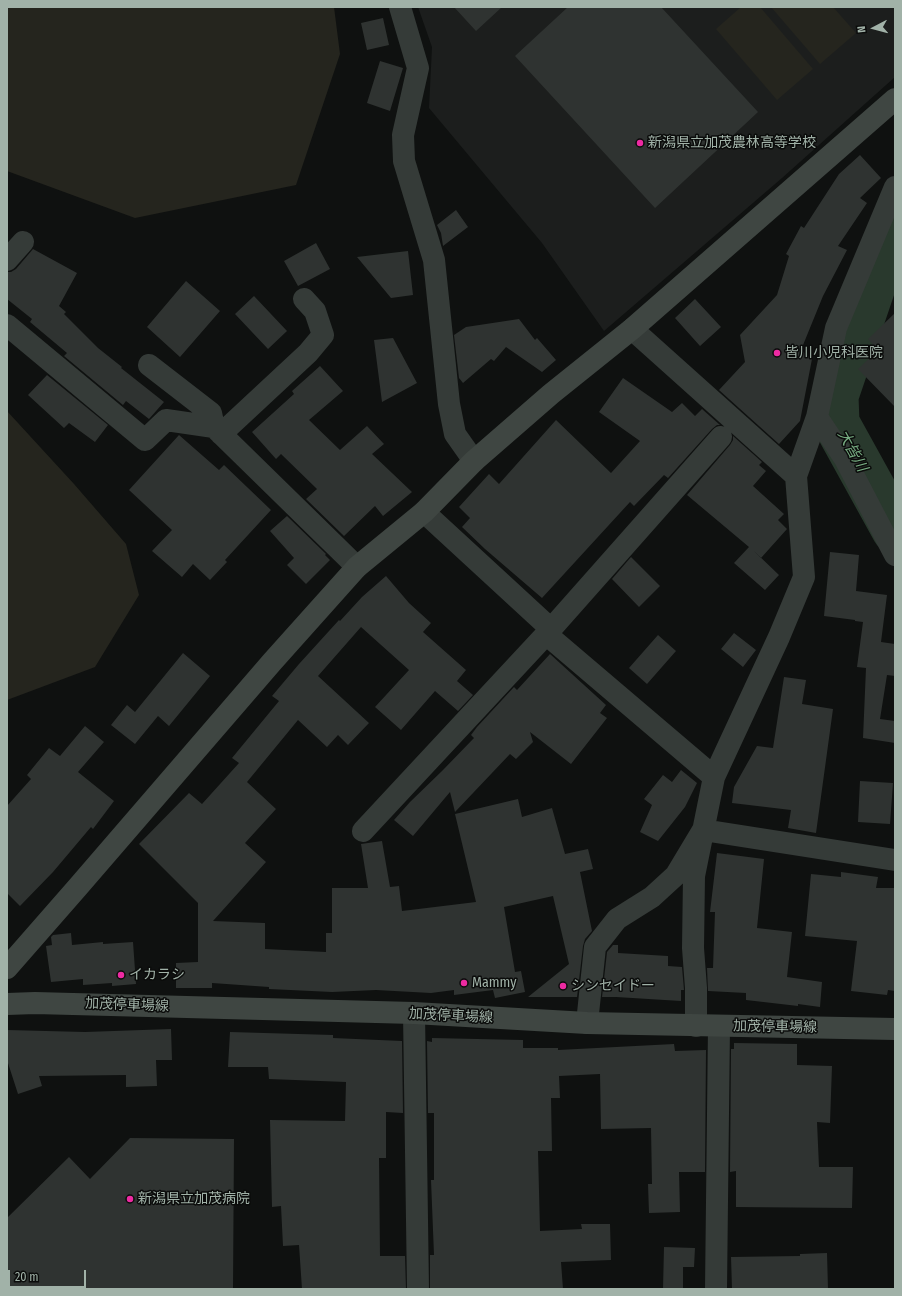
<!DOCTYPE html>
<html>
<head>
<meta charset="utf-8">
<style>
	body { margin:0 }
	#map { position:relative; width:902px; height:1296px; overflow:hidden; background:#0f1110; font-family:"Fira Sans Condensed",sans-serif }
	canvas { display:block }
	.frame { position:absolute; inset:0; border:8px solid #a1b2a8; pointer-events:none }
	.north { position:absolute; left:854px; top:8px; width:40px; height:40px; -webkit-text-stroke:3px #0b0c0b; paint-order:stroke; rotate:264deg; font-size:11px; font-weight:700; line-height:16px; text-align:center; color:#a1b2a8 }
	.north::after { content:''; display:block; margin:auto; width:14px; height:18px; background:#a1b2a8; clip-path:polygon(50% 0,100% 100%,50% 72%,0 100%) }
	.scale { position:absolute; left:8px; top:1270px; width:78px; height:18px; box-sizing:border-box; border:2px solid #a1b2a8; border-top:0; padding-left:5px; font-size:12px; line-height:14px; white-space:nowrap; color:#a1b2a8; -webkit-text-stroke:3px #0b0c0b; paint-order:stroke }
</style>
</head>
<body>
<div id="map">
<canvas width="902" height="1296"></canvas>
<div class="frame"></div>
<div class="north">N</div>
<div class="scale">20 m</div>
</div>
<script>
const context = document.querySelector('canvas').getContext('2d');
context.lineJoin = 'round';
function fillPath(path, color) { context.fillStyle = color; context.fill(path, 'evenodd'); }
function stroke(path, color, width, dash) { context.strokeStyle = color; context.lineWidth = width; context.lineCap = dash ? 'butt' : 'round'; context.setLineDash(dash || []); context.stroke(path); }
function drawText(font, color, halo, rows, align = 'center') {
  context.font = font + ' "Fira Sans Condensed","Noto Sans JP",sans-serif'; context.lineWidth = 3; context.setLineDash([]); context.textBaseline = 'middle'; context.strokeStyle = halo; context.fillStyle = color; for (const [text, x, y, turn = 0] of rows) {
    context.save(); context.translate(x, y); context.rotate((+turn || 0) * Math.PI / 180); context.textAlign = isNaN(turn) ? turn : align; if (halo) context.strokeText(text, 0, 0); context.fillText(text, 0, 0); context.restore();
  }
}
fillPath(new Path2D(`
	M418 7H895V77L782 178 604 331 542 243 429 108 432 47Z`), '#1c1e1d');
fillPath(new Path2D(`
	M7 7H334L340 54 296 185 135 218 7 171Z
	M741 7H760L813 69 777 100 716 29Z
	M771 7H833L856 33 820 64Z
	M7 411 74 484 126 544 139 595 95 667 7 700Z`), '#25251e');
stroke(new Path2D(`
	M895 232 873 284 835 396 836 423 895 530`), '#29392d', 47);
fillPath(new Path2D(`
	M454 7H502L476 31Z
	M568 7H661L758 112 655 208 515 56Z
	M383 18 389 45 367 50 361 23Z
	M380 61 403 68 390 111 367 103Z
	M860 155 881 178 860 198 867 203 838 246 847 250 823 296 801 350 812 359 800 421 779 444 719 390 745 362 740 335 777 295 789 256 786 254 801 226 804 228 839 174Z
	M456 210 468 227 443 246 441 233 437 225Z
	M316 243 330 269 298 286 284 261Z
	M33 249 77 273 59 306 66 312 64 314 98 348 122 367 121 368 164 402 149 419 126 401 123 405 64 356 67 353 30 322 32 319 7 299V272H11L16 269Z
	M408 251 413 295 391 298 357 257Z
	M186 281 220 311 180 357 147 327Z
	M254 296 287 331 268 349 235 314Z
	M695 299 721 327 700 346 675 318Z
	M895 313V407L858 369 878 350 868 339Z
	M519 319 535 340 537 338 556 360 542 372 506 347 494 361 491 359 463 383 459 378 454 335 466 327Z
	M393 338 417 383 382 402 374 340Z
	M320 366 343 391 309 420 340 450 367 426 384 444 372 454 412 492 383 516 375 506 344 536 306 499 317 489 281 454 276 459 252 432 294 394 292 391Z
	M47 375 108 425 95 442 69 423 64 428 28 395Z
	M623 378 672 412 682 403 695 416 702 409 720 425H717L712 429 668 478 664 475 634 506 630 502 542 598 485 549 462 527 470 518 459 507 489 474 499 484 556 420 611 473 640 441 599 412Z
	M179 435 219 470 224 465 271 510 225 560 227 562 210 580 193 564 182 577 152 551 172 530 129 490Z
	M733 436 762 462 759 465 766 471 753 486 784 514 778 520 787 529 761 558 754 551 779 575 765 590 734 563 749 547 687 495 730 445 733 440Z
	M287 516 326 554 325 555 330 560 306 584 287 565 294 558 270 531Z
	M830 552 859 555 856 591 887 595 881 642 895 644V676L887 675 880 719 895 721V743L863 738 866 668 857 667 863 622 855 621V620L824 616Z
	M631 557 660 586 639 607 612 579Z
	M386 576 409 603 431 623 423 632 466 670 457 681 473 695 458 711 435 691 401 730 375 707 409 670 361 627 318 676 369 723 348 745 338 735 327 747 298 720 247 782 276 809 245 843 266 862 213 921 265 923V949L326 952V933H332V888H368L361 844 382 841 390 887 399 886 402 911 476 902 455 814 518 799 522 817 552 808 565 854 588 849 593 869 580 872 592 931 585 939 583 946 577 997H528L569 964 553 896 504 907 515 972 521 971 525 992 495 998 493 990 454 995V990L431 993 376 990 332 992 269 989V987L212 983V988H176V963L198 962V903L139 844 189 793 202 804 239 763 232 758 279 701 272 696 299 664 339 620 340 621 362 597Z
	M734 633 756 650 743 667 721 649Z
	M658 635 676 651 647 684 629 668Z
	M183 653 210 676 169 726 158 716 135 744 111 725 127 705 135 712Z
	M550 654 606 705 600 713 607 718 571 764 530 732 533 742 516 759 510 754 455 812 450 792 413 836 394 820 410 802 442 771 474 738 471 735 477 727 514 687 517 690Z
	M784 677 806 680 802 704 833 709 816 833 788 828 791 810 732 803 734 787 757 746 773 748Z
	M85 726 104 742 78 772 114 801 93 829 91 827 53 872 20 906 7 893V806L31 779 27 775 49 748 60 756Z
	M681 770 697 783 685 807 658 841 640 832 652 805 644 799 663 775 672 782Z
	M860 781 893 783 890 824 858 822Z
	M717 853 764 859 757 928 792 932 787 977 822 982 820 1007 798 1004V1006L746 1000V993L708 991 707 968H713L715 912H710Z
	M841 872 878 877 876 888H895V991L888 990 887 995 851 991 857 941 805 936 811 874 841 877Z
	M71 933 72 945 103 942V944L133 942 136 984 112 986V983L83 985V979L51 982 46 946 52 945 51 937 53 935Z
	M613 945H618V953L668 956V966L682 967 684 990H681V1001L616 997H602L607 952Z
	M171 1029 172 1060H156L157 1086 126 1087V1075L39 1076 42 1086 18 1094 7 1060V1030L85 1032Z
	M230 1032 333 1035V1038L402 1041 403 1113 386 1112V1158H379L380 1256H405L406 1289H302L299 1245 283 1246 281 1206 272 1207 270 1120 345 1121 346 1082 269 1079 268 1067H228Z
	M432 1038 523 1040V1048H558V1050L674 1044 675 1051 706 1050 705 1172H679L680 1212 649 1213 648 1184H652L651 1128 601 1129 600 1074 559 1076 560 1098H551L552 1151H538L540 1231 582 1229 581 1224H610L611 1260 561 1262 563 1289H430V1255H434L431 1180H434V1113H428L427 1041 432 1042Z
	M734 1043 797 1044V1065L832 1066 830 1123 817 1122 819 1167H853L852 1208 736 1207V1171L730 1172 731 1049H734Z
	M130 1138 234 1139 233 1289H7V1218L69 1157 90 1179Z
	M664 1247 695 1248 694 1267H683V1289H663Z
	M827 1253 828 1289H732L731 1257 800 1256V1254Z`), '#2f3331');
stroke(new Path2D(`
	M400 7 418 68 403 135 404 161 434 260 449 404 455 434 474 461
	M7 260 23 242
	M7 325 145 440 166 420 214 427 357 567
	M632 329 796 476
	M149 365 211 413 214 427
	M817 417 845 459 895 555
	M221 434 308 353 323 335 315 311 304 299
	M424 512 551 629
	M546 634 714 777
	M363 831 551 629 721 437
	M414 1013 418 1289
	M587 1023 595 947 617 919 652 897 676 875 703 830 895 860
	M696 1026V988L693 948 694 876 714 777 779 637 804 577 796 476 817 417 836 328 895 187
	M716 1289 719 1026`), '#353b38', 22);
stroke(new Path2D(`
	M7 968 77 888 272 662 357 567 424 512 474 461 551 394 632 329 895 99
	M7 1004 35 1003 414 1013 587 1023 895 1029`), '#3f4642', 22);
for (const [x, y, r, color] of [
	[640,143,4,"#ee2aa2"],
	[777,353,4,"#ee2aa2"],
	[121,975,4,"#ee2aa2"],
	[464,983,4,"#ee2aa2"],
	[563,986,4,"#ee2aa2"],
	[130,1199,4,"#ee2aa2"]
]) { const dot = new Path2D(); dot.arc(x, y, r, 0, 2 * Math.PI); context.fillStyle = color; context.fill(dot); stroke(dot, '#0b0c0b', 1.5); }
drawText('14px', '#a1b2a8', '#0b0c0b', [
	["新潟県立加茂農林高等学校",648,143],
	["皆川小児科医院",785,353],
	["イカラシ",129,975],
	["Mammy",472,983],
	["シンセイドー",571,986],
	["新潟県立加茂病院",138,1199]
], 'left');
drawText('14px', '#a1b2a8', '#0b0c0b', [
	["加茂停車場線",127,1005,2],
	["加茂停車場線",451,1016,3],
	["加茂停車場線",775,1027,1]
]);
drawText('italic 15px', '#77ad82', '#0b0c0b', [
	["大皆川",852,451,61]
]);
</script>
</body>
</html>
